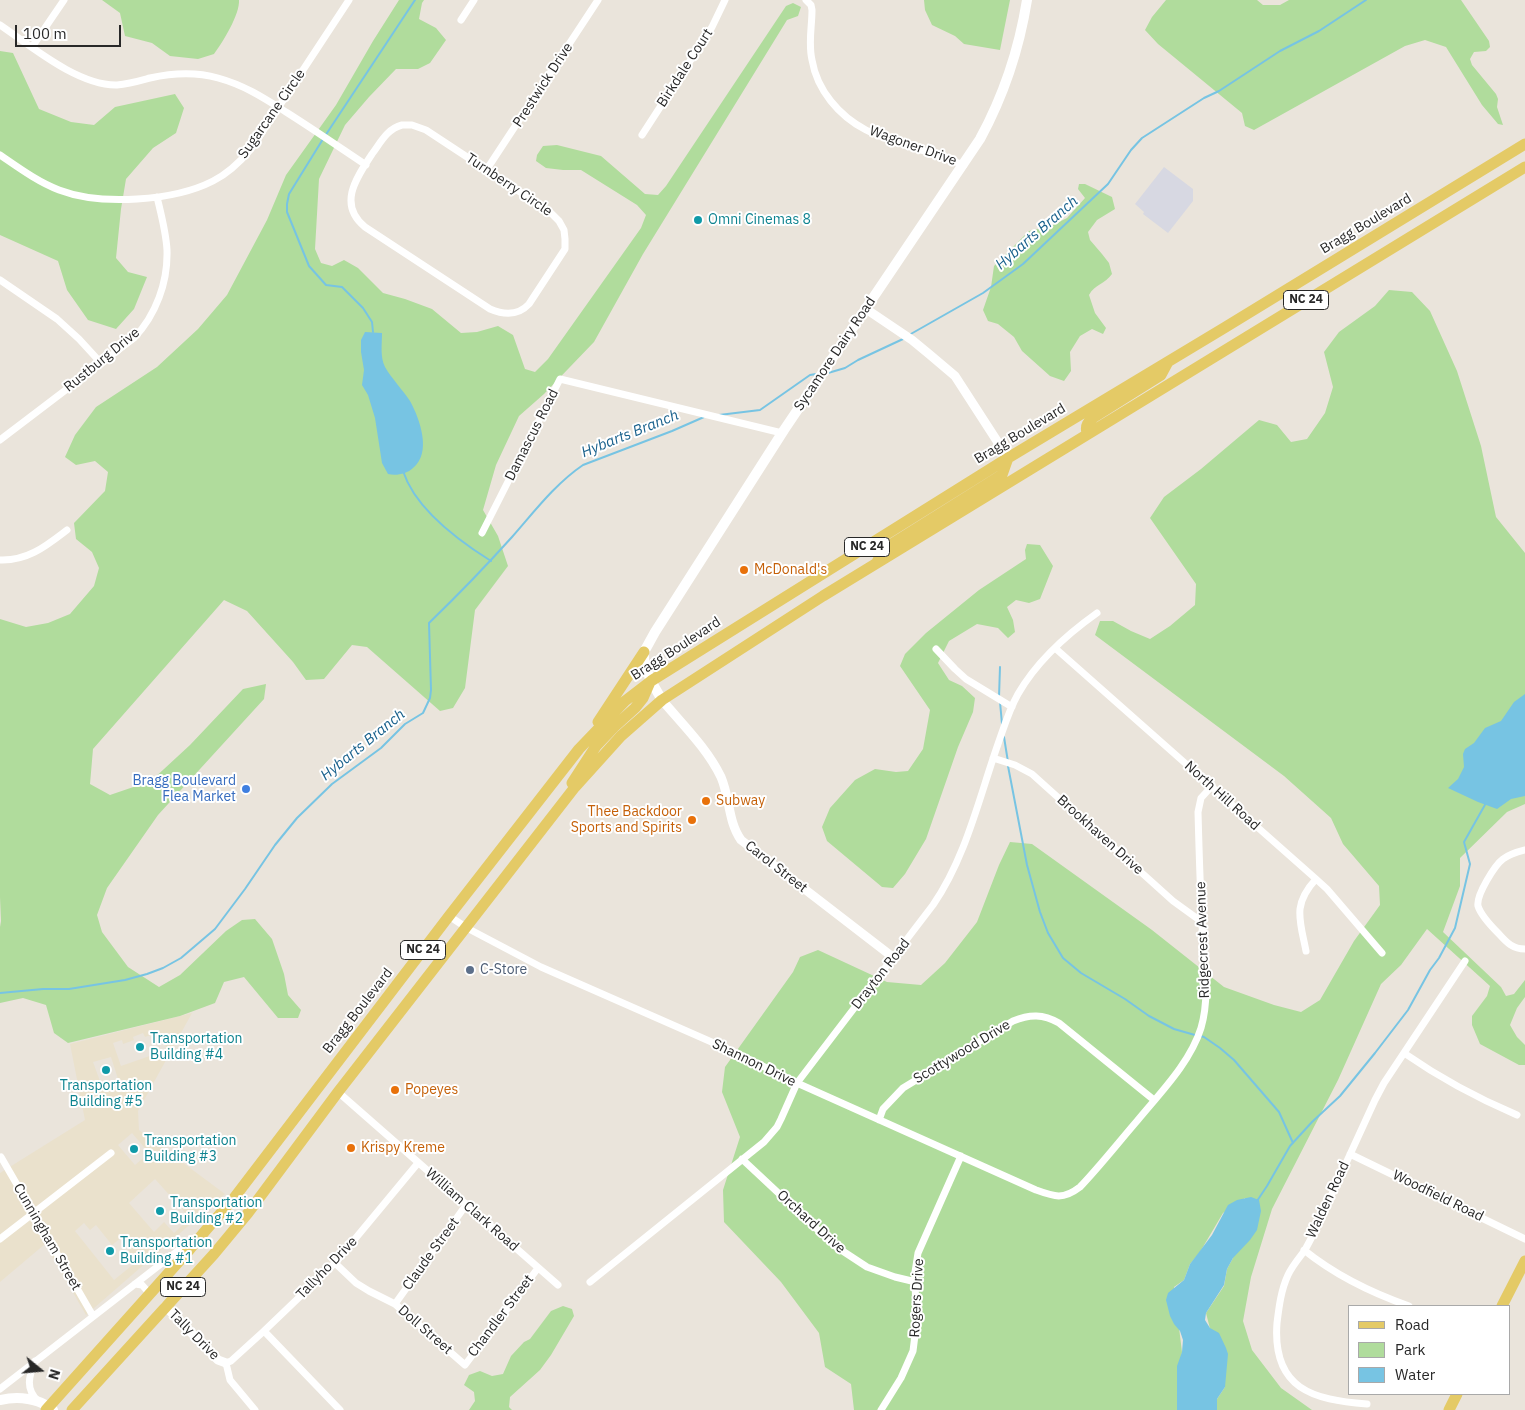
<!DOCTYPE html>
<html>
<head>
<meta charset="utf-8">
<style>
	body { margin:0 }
	#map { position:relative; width:1525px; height:1410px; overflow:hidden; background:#eae4db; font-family:"IBM Plex Sans",sans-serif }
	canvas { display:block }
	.legend { position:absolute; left:1348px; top:1305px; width:162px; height:90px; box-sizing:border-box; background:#fff; border:1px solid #a9a9a9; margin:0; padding:6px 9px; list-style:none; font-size:15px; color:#282828 }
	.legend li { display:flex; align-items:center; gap:10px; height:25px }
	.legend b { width:25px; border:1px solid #a9a9a9 }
	.north { position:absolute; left:15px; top:1345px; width:50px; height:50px; -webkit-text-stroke:4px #fff; paint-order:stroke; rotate:107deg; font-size:14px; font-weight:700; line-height:20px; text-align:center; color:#282828 }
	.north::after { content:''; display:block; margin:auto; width:18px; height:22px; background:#282828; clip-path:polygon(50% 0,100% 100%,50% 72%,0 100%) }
	.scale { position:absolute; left:15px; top:25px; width:106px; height:22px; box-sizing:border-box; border:2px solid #282828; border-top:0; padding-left:6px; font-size:15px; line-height:18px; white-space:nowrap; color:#282828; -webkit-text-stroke:4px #fff; paint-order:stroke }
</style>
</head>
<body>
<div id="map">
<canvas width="1525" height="1410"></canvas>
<ul class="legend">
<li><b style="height:6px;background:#e4ca66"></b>Road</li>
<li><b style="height:14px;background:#b0dc9c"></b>Park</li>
<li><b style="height:14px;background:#77c4e3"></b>Water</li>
</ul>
<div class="north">N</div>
<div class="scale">100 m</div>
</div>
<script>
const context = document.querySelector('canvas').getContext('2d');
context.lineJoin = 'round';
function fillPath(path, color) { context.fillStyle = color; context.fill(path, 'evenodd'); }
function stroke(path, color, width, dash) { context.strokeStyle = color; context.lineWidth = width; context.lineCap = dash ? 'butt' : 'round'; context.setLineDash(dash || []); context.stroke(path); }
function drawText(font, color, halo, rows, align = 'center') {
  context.font = font + ' "IBM Plex Sans",sans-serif'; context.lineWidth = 4; context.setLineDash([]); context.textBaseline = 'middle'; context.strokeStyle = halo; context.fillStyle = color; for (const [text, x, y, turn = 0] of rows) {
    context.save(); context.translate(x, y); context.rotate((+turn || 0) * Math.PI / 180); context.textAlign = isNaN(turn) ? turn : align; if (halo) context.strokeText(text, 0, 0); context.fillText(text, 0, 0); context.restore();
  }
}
fillPath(new Path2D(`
	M192 1013 138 1111 139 1130 225 1194 86 1315 45 1244 0 1282V1173L85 1120 70 1044ZM160 1032 167 1050 121 1066 113 1043 122 1040 123 1044 134 1040 133 1037 143 1033 145 1037ZM111 1057 118 1079 101 1084 93 1062ZM132 1133 149 1153 135 1165 118 1145ZM155 1179 190 1218 174 1233 164 1222 154 1232 129 1203ZM84 1223 90 1230 96 1225 112 1245 122 1237 131 1249 127 1253 135 1263 114 1280 75 1231Z`), '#eae1cc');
fillPath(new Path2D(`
	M1164 167 1193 189V201L1168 233 1143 214 1144 212 1135 204Z`), '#d7d8e2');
fillPath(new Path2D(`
	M102 0H239C240 14 223 42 214 54L198 59 170 56 152 43 125 36 120 13Z
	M399 0H424L422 3 419 19 436 28 446 40 430 63 418 69H396L369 97 345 125 319 179 315 249 321 263 332 266 344 260 358 268 383 293 405 299 432 309 461 333 477 332 498 326 513 335 525 369 535 372 548 359 641 228 646 215 637 205 581 170H563L546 168 536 161 537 155 543 146 557 145 601 156 645 194 658 195 666 186 786 6 793 3 801 7 798 16 787 20 643 254 594 342 544 394 519 416 496 465 483 510 498 536 508 566 475 610 465 688 453 708 440 711 367 647 352 645 324 679 306 680 293 662 247 611 224 600 93 749 90 784 110 795 151 781 190 745 243 689 266 684 264 699 158 815 107 888 97 915 102 932 128 967 159 987 180 975 226 931 242 920 255 919 272 939 284 974 288 995 301 1010 298 1018H278L244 977 224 982 215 1003 180 1016 68 1043 54 1033 46 1005 23 998 0 1003V927L1 921 0 897V619L26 627 48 623 70 614 94 586 99 568 92 552 76 539 74 523 105 491 108 472 95 461 76 465 65 457 75 435 96 407 157 367 198 329 227 295 267 220 286 175 336 105 373 41Z
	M924 0H1010L1000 50 964 44 955 36 932 25 925 10Z
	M1166 0H1257L1263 5H1280L1289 0H1461L1489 41 1490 47 1486 51 1474 52 1470 59 1472 65 1496 94 1498 99 1497 107 1503 125 1498 124 1482 105 1446 47 1425 40 1405 46 1254 130 1245 126 1242 113 1158 44 1145 30 1152 17Z
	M0 51 13 53 39 109 71 122 94 125 115 107 175 94 184 108 176 133 153 148 126 179 121 209 116 258 128 272 147 277 134 309 116 329 88 320 67 290 58 261 0 235Z
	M1079 184H1085L1112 197 1115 209 1097 220 1088 232 1090 240 1102 254 1109 263 1112 274C1105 284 1095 284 1089 295L1095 313 1106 328 1103 334 1092 329 1080 336 1070 352 1071 371 1064 381 1050 376 1022 351 1014 337 998 324 988 321 983 310 991 287 994 266 1029 231 1051 226 1067 218 1085 198 1078 189Z
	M1389 290 1412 292 1430 311 1457 371 1481 446 1496 517 1525 553V804L1507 812 1460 858V886L1443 932 1501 987 1506 996 1514 994 1525 980V997L1517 1008 1510 1025 1517 1037 1525 1045V1065H1519L1480 1044 1472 1025V1016L1487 996 1490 986 1427 929 1401 965 1381 984 1338 1080 1272 1209 1251 1277 1243 1321 1252 1350 1281 1388 1312 1410H1217V1399L1225 1387 1206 1313 1224 1286 1227 1269 1233 1258 1245 1198 1223 1213 1200 1252 1190 1264 1184 1280 1174 1287 1182 1352 1177 1402 1178 1410H854L851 1384 825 1367 819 1333 781 1282 724 1222 723 1190 740 1137 722 1092 725 1067 793 972 800 957 818 950 887 982 921 985 945 963 977 922 999 865 1010 842 1032 844 1152 930 1224 987 1274 1005 1301 1012 1320 1000 1354 941 1380 905 1379 886 1343 844 1331 818 1284 776 1095 635 1100 621H1113L1131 631 1150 639 1170 626 1195 605 1196 584 1150 518 1164 497 1201 469 1259 420 1277 425 1291 442 1307 439 1325 413 1333 387 1324 352 1339 332 1375 306Z
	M1027 544 1040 545 1053 566 1040 599 1029 603 1016 600 1007 607 1013 620 1015 632 1008 638 998 628 977 624 949 641 938 663 949 680 962 686 975 698 973 712 958 747 926 839 905 874 893 888 882 887 827 841 822 827 830 808 855 780 875 769 896 772 908 771 923 749 930 710 900 666 905 654 926 633 979 590 1026 559 1025 550Z
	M563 1306 572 1309 574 1316 551 1355 540 1370 510 1397 509 1407 512 1410H469L475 1401 474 1392 464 1385 469 1375 480 1371 492 1376 503 1374 511 1356 524 1342 530 1339 551 1311Z`), '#b0dc9c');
fillPath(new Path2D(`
	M365 332 382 333C382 344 380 357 385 367 392 379 402 389 410 401 420 419 432 453 413 468 407 474 396 476 388 474L382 463 375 418 368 395 362 385 364 370 361 352V340Z
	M1525 694V796L1511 799 1497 809 1478 802 1448 788 1458 779 1464 767 1463 754 1465 749 1474 743 1485 728 1501 721 1514 702Z
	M1251 1197 1259 1200 1261 1211 1257 1230 1250 1240 1233 1258 1227 1269 1224 1285 1206 1313 1205 1320 1210 1328 1219 1333 1226 1348 1228 1354 1225 1387 1217 1399V1410H1177V1366L1182 1352 1183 1340 1180 1331 1174 1324 1170 1316 1166 1300 1168 1293 1184 1280 1190 1264 1212 1235 1228 1205 1237 1200Z`), '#77c4e3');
stroke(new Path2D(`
	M373 332 372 322 363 308 342 287 326 285 309 266 287 212V204L289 194 323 139 415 0
	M909 335 983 293 1023 264 1108 184 1131 150 1142 138 1204 98 1219 91 1280 51 1319 31 1366 0
	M828 373 845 368 858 360 903 339
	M719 415 760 410 810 375 816 374
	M403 471C415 508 459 541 491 561
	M999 697 1000 667
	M1000 702 1002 724
	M1004 737 1008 762
	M1008 766 1027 865 1040 912 1048 933 1063 958 1081 973 1125 999 1149 1016 1174 1029 1195 1035
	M0 993 43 989H69L125 980 147 974 163 968 181 958 215 929 245 889 275 845 297 818 332 784 381 748 405 724 423 713 430 698 431 690 429 623C458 595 485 567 512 537 534 512 555 484 583 465L672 431 704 417
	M1200 1036 1204 1037 1220 1048 1234 1060 1279 1112 1293 1143
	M1257 1201 1267 1186 1290 1146 1312 1122 1340 1096 1375 1053 1408 1010 1430 970 1439 958 1455 928 1470 864 1464 842 1486 803`), '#77c4e3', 2);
stroke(new Path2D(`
	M806 0 811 5 812 10C812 27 808 43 812 60 817 90 839 116 866 130 879 137 895 141 909 146 927 152 945 158 964 165
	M461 20 474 0
	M0 25C31 46 78 86 117 85 129 84 139 81 150 78 172 73 197 72 218 78 244 85 264 98 286 112 313 129 339 147 366 165
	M32 47 64 0
	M402 125H412L426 130 549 211 559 221 564 230 565 239V249L529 304C518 316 504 315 490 309L365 227C337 204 357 177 372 154 381 142 387 129 402 125Z
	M642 135 712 27 725 0
	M0 155C19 168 38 182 59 190 101 206 174 201 213 181 229 173 240 162 251 149L349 0
	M487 169 598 0
	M0 280 57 319 79 339 101 363
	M0 440 134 338C156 315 168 282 167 250 166 232 161 214 157 197
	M482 533 560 379 782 433
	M0 560C28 561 46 546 67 530
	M1055 648 1316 879 1327 889 1382 953
	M936 649 955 669 966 679 1012 707
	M993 758 1015 765 1032 774 1173 901 1202 922
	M1525 850C1517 852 1510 854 1503 859 1495 865 1476 895 1478 906 1481 916 1492 927 1499 934 1507 943 1513 949 1525 949
	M449 916 467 928 541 967 732 1051 797 1083 1036 1190C1055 1197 1063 1200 1080 1187 1100 1166 1118 1143 1137 1121 1160 1093 1190 1063 1201 1028 1211 994 1203 957 1202 922 1200 885 1199 849 1198 812L1201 798 1212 786
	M1306 951C1300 920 1292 905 1316 879
	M1404 1053C1440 1078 1477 1098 1517 1115
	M338 1092 558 1285
	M879 1120 883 1109 903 1088 1013 1021C1030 1014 1043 1014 1059 1023L1154 1100
	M1350 1154 1525 1239
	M1 1157 93 1316
	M742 1159 835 1246 867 1267 895 1277 916 1282
	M0 1239 111 1153
	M1304 1250C1335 1275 1372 1293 1409 1306
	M335 1263 356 1283 369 1291 395 1304 465 1365 538 1268
	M590 1282 764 1142 777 1127 781 1119 797 1083 933 905C966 857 979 798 998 744 1004 727 1009 710 1018 694 1037 661 1066 635 1097 613
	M135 1284 142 1285 150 1294
	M395 1304 466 1205
	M264 1331 340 1410
	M35 1361C29 1376 25 1389 38 1401
	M0 1389 193 1239
	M1367 1404C1313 1400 1272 1389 1277 1323 1279 1307 1281 1290 1288 1275 1292 1266 1299 1258 1305 1250 1308 1244 1311 1239 1314 1233L1375 1100 1384 1083 1465 961
	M255 1410 230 1380 226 1363 231 1361 264 1331 335 1263 418 1163
	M881 1410 901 1378 913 1351 916 1327 915 1272 918 1253 961 1156`), '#fff', 7);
stroke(new Path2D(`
	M866 309 912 340 929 354 955 376 1008 458
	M662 700C682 724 707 748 721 777 730 798 728 822 741 840L894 958
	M165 1306 218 1360 226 1363`), '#fff', 9);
stroke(new Path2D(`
	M662 700 651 681 644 663V652L655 632 784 430 980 139C1004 95 1019 50 1027 0
	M0 1400C18 1396 39 1398 53 1410`), '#fff', 10);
stroke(new Path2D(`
	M1087 433C1085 425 1088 422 1094 417L1161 375 1168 362
	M877 562 884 549 1002 475 1008 458
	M598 722 644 652
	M572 783 596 746 614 727 635 708 643 698 650 682
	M1502 1306 1525 1261
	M46 1410 190 1249 206 1230 234 1198 449 916 579 749 625 701 651 681 1008 458 1224 328 1525 144
	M72 1410 214 1254 248 1213 338 1092 575 787 621 736 662 700 823 596 1525 167
	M1449 1410 1457 1394`), '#e4ca66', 11);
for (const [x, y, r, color] of [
	[698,220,5,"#0f9aa8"],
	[744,570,5,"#e8710a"],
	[246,789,5,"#3f7fe0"],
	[706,801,5,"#e8710a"],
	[692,820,5,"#e8710a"],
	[470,970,5,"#5c6f8a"],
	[140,1047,5,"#0f9aa8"],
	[106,1070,5,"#0f9aa8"],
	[395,1090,5,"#e8710a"],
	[351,1148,5,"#e8710a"],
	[134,1149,5,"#0f9aa8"],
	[160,1211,5,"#0f9aa8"],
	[110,1251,5,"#0f9aa8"]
]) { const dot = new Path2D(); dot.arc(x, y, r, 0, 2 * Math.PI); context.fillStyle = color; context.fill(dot); stroke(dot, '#fff', 2); }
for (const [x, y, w] of [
	[1306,300,45],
	[867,547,45],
	[423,950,45],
	[183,1287,45]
]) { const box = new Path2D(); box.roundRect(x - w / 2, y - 9.5, w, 19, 4); context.fillStyle = '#fff'; context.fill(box); stroke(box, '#282828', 1); }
drawText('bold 12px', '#282828', null, [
	["NC 24",1306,300],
	["NC 24",867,547],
	["NC 24",423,950],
	["NC 24",183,1287]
]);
drawText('14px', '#282828', '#fff', [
	["Birkdale Court",685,68,-57],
	["Prestwick Drive",543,85,-57],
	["Sugarcane Circle",272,114,-55],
	["Wagoner Drive",913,146,20],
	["Turnberry Circle",509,185,34],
	["Bragg Boulevard",1366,224,-31],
	["Sycamore Dairy Road",835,354,-56],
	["Rustburg Drive",102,360,-39],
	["Bragg Boulevard",1020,434,-31],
	["Damascus Road",532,435,-63],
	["Bragg Boulevard",676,649,-33],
	["North Hill Road",1222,796,42],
	["Brookhaven Drive",1100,835,42],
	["Carol Street",776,867,38],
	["Ridgecrest Avenue",1203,940,-92],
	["Drayton Road",881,974,-52],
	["Bragg Boulevard",358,1011,-52],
	["Scottywood Drive",962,1052,-31],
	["Shannon Drive",754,1063,26],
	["Woodfield Road",1438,1196,26],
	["Walden Road",1328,1200,-65],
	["William Clark Road",472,1210,41],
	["Orchard Drive",811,1222,42],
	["Cunningham Street",47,1237,60],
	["Claude Street",431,1254,-54],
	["Tallyho Drive",327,1268,-46],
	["Rogers Drive",917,1298,-87],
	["Chandler Street",501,1316,-53],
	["Doll Street",425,1330,41],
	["Tally Drive",194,1335,45]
]);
drawText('14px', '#0d838f', '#fff', [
	["Omni Cinemas 8",708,220],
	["Transportation",150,1039],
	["Building #4",150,1055],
	["Transportation",106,1086,"center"],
	["Building #5",106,1102,"center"],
	["Transportation",144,1141],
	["Building #3",144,1157],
	["Transportation",170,1203],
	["Building #2",170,1219],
	["Transportation",120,1243],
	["Building #1",120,1259]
], 'left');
drawText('14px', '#c56008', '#fff', [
	["McDonald's",754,570],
	["Subway",716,801],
	["Thee Backdoor",682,812,"right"],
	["Sports and Spirits",682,828,"right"],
	["Popeyes",405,1090],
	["Krispy Kreme",361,1148]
], 'left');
drawText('14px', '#366cbe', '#fff', [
	["Bragg Boulevard",236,781],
	["Flea Market",236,797]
], 'right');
drawText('14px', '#4e5e75', '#fff', [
	["C-Store",480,970]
], 'left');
drawText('italic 15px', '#19618c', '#fff', [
	["Hybarts Branch",1037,233,-41],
	["Hybarts Branch",630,434,-22],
	["Hybarts Branch",363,745,-39]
]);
</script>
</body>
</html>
